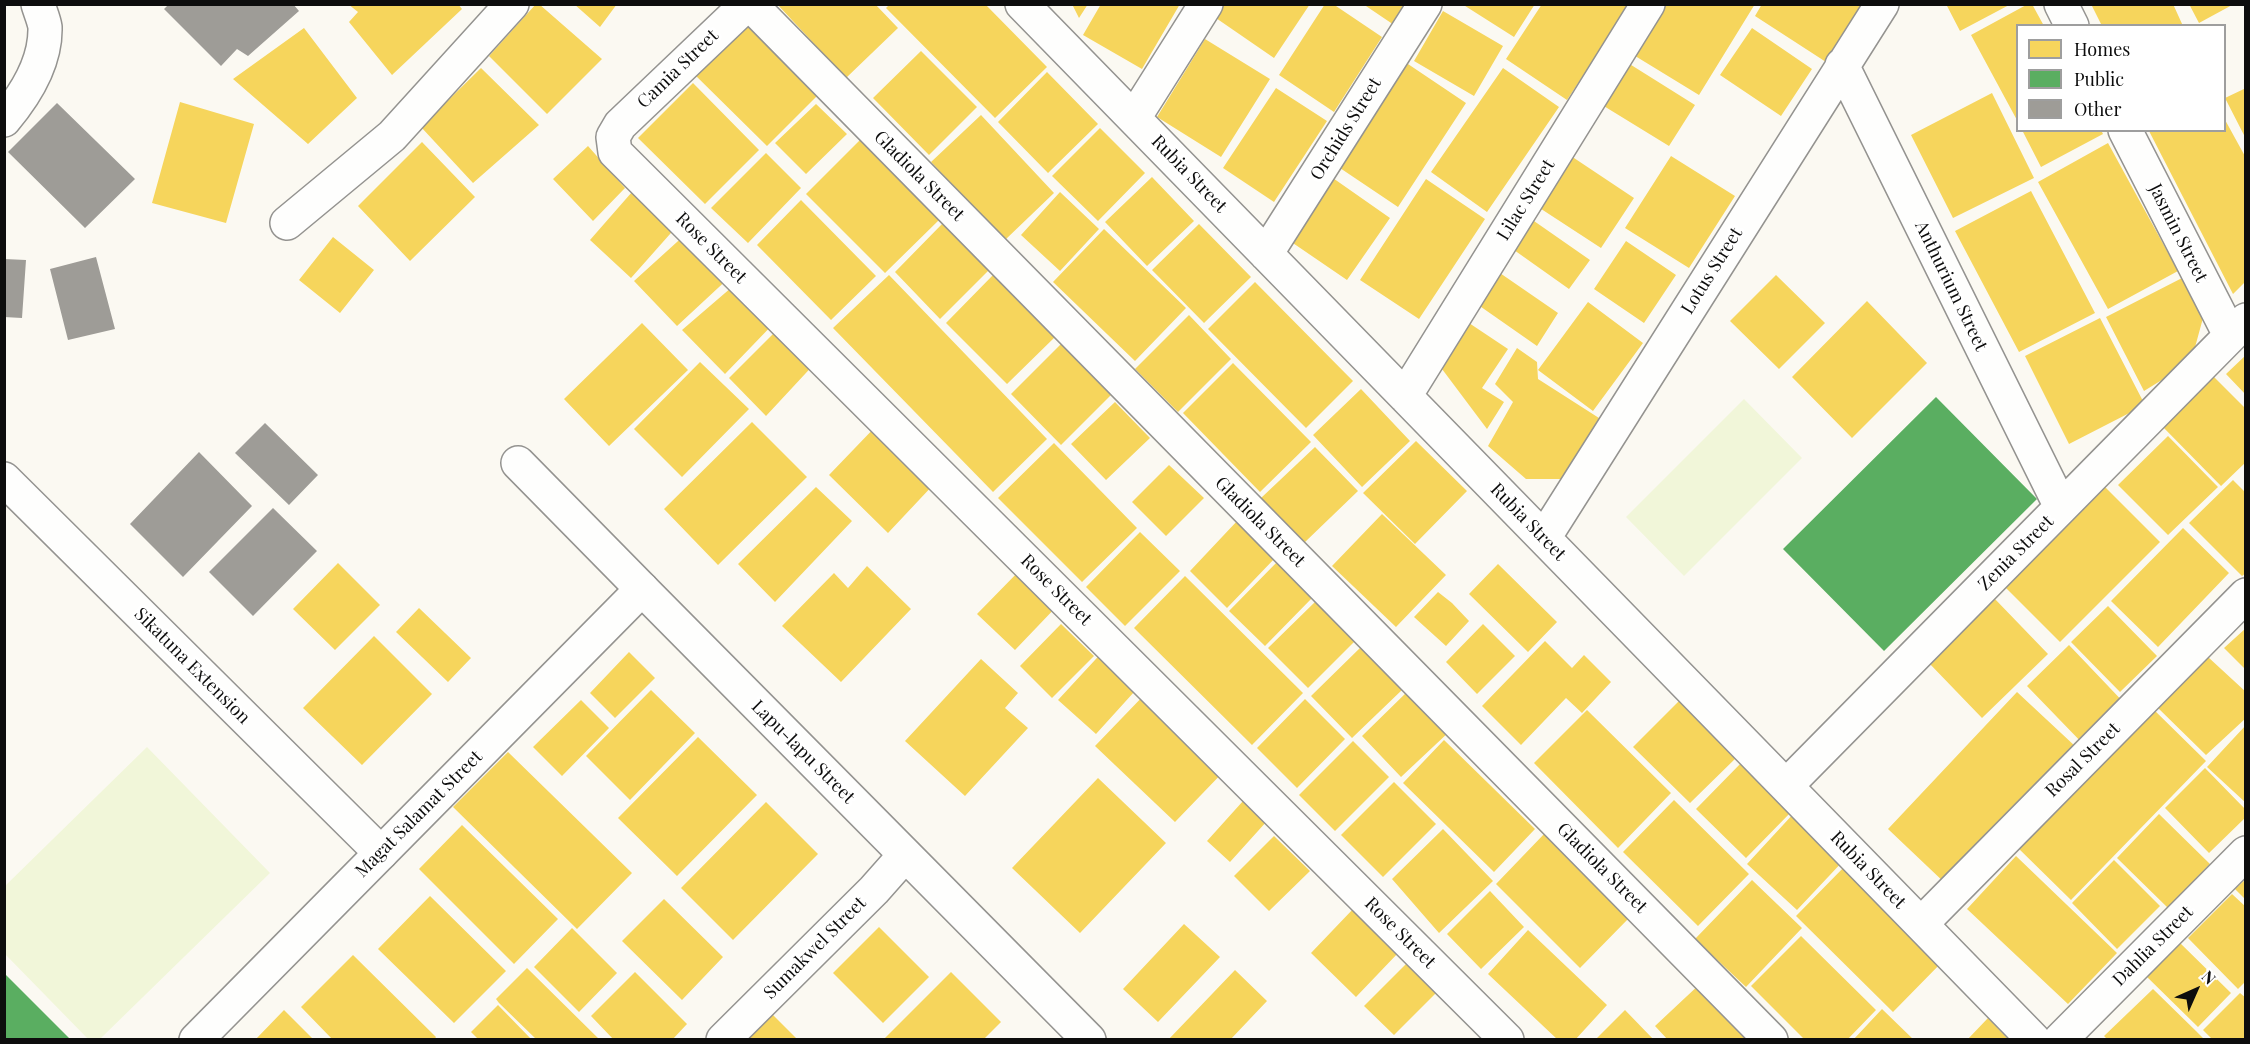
<!DOCTYPE html>
<html>
<head>
<meta charset="utf-8">
<style>
	body { margin:0 }
	#map { position:relative; width:2250px; height:1044px; overflow:hidden; background:#fbf9f2; font-family:"Playfair Display",serif }
	canvas { display:block }
	.frame { position:absolute; inset:0; border:6px solid #0d0d0d; pointer-events:none }
	.legend { position:absolute; left:2016px; top:24px; width:210px; height:108px; box-sizing:border-box; background:#fff; border:2px solid #9e9e9e; margin:0; padding:8px 10px; list-style:none; font-size:18px; color:#0d0d0d }
	.legend li { display:flex; align-items:center; gap:12px; height:30px }
	.legend b { width:30px; border:2px solid #9e9e9e }
	.north { position:absolute; left:2166px; top:960px; width:60px; height:60px; -webkit-text-stroke:4px #fff; paint-order:stroke; rotate:45deg; font-size:16px; font-weight:700; line-height:24px; text-align:center; color:#0d0d0d }
	.north::after { content:''; display:block; margin:auto; width:21px; height:27px; background:#0d0d0d; clip-path:polygon(50% 0,100% 100%,50% 72%,0 100%) }
</style>
</head>
<body>
<div id="map">
<canvas width="2250" height="1044"></canvas>
<div class="frame"></div>
<ul class="legend">
<li><b style="height:16px;background:#f6d55c"></b>Homes</li>
<li><b style="height:16px;background:#5aae61"></b>Public</li>
<li><b style="height:16px;background:#9e9c97"></b>Other</li>
</ul>
<div class="north">N</div>
</div>
<script>
const context = document.querySelector('canvas').getContext('2d');
context.lineJoin = 'round';
function fillPath(path, color) { context.fillStyle = color; context.fill(path, 'evenodd'); }
function stroke(path, color, width, dash) { context.strokeStyle = color; context.lineWidth = width; context.lineCap = dash ? 'butt' : 'round'; context.setLineDash(dash || []); context.stroke(path); }
function drawText(font, color, halo, rows, align = 'center') {
  context.font = font + ' "Playfair Display",serif'; context.lineWidth = 6; context.setLineDash([]); context.textBaseline = 'middle'; context.strokeStyle = halo; context.fillStyle = color; for (const [text, x, y, turn = 0] of rows) {
    context.save(); context.translate(x, y); context.rotate((+turn || 0) * Math.PI / 180); context.textAlign = isNaN(turn) ? turn : align; if (halo) context.strokeText(text, 0, 0); context.fillText(text, 0, 0); context.restore();
  }
}
fillPath(new Path2D(`
	M1744 399 1802 458 1684 576 1626 517Z
	M147 747 270 873 100 1039H88L5 954V886Z`), '#f1f6d9');
fillPath(new Path2D(`
	M348 4H458L462 9 392 75 349 22 358 12Z
	M536 4H539L602 59 547 114 489 56Z
	M574 4H617L600 27Z
	M777 4H875L898 28 846 78Z
	M890 4H985L1047 67 995 118 886 8Z
	M1072 4H1088L1079 18Z
	M1101 4H1180L1142 69 1083 35Z
	M1220 4H1310L1274 58 1213 16Z
	M1325 4H1333L1382 37 1334 112 1279 75Z
	M1363 4H1412L1397 27Z
	M1462 4H1535L1514 37Z
	M1542 4H1630L1567 100 1506 59Z
	M1655 4H1755L1699 95 1627 51Z
	M1762 4H1862L1826 62 1755 16Z
	M1946 4H2011L1960 31Z
	M2028 4H2032L2044 26H2018V122L1971 35Z
	M2091 4H2173L2183 26H2102Z
	M2189 4H2234L2199 23Z
	M1443 11 1503 46 1474 96 1414 61Z
	M745 21 819 94 767 146 693 73Z
	M304 28 357 98 308 144 233 79Z
	M1752 28 1812 69 1781 116 1720 75Z
	M1205 39 1270 79 1221 157 1157 117Z
	M921 51 977 107 929 155 873 98Z
	M1620 58 1695 105 1669 146 1594 100Z
	M1405 62 1466 103 1398 207 1337 166Z
	M481 68 539 125 473 183 421 127Z
	M1503 68 1559 107 1487 212 1431 172Z
	M1047 72 1098 124 1048 173 998 122Z
	M693 83 759 150 705 204 638 138Z
	M1276 88 1327 121 1274 202 1223 168Z
	M2246 88V139L2225 98Z
	M1992 93 2034 178 1953 218 1911 135Z
	M180 102 254 124 226 223 152 203Z
	M816 104 847 134 806 174 775 143Z
	M981 115 1054 193 1005 240 931 162Z
	M2224 118 2246 158V281L2233 294 2149 131 2224 130Z
	M1100 128 1145 173 1098 221 1052 176Z
	M2022 130H2101L2103 134 2041 167Z
	M860 140 939 220 885 273 806 194Z
	M422 142 475 197 410 261 358 206Z
	M2108 143 2178 271 2108 309 2038 182Z
	M588 146 625 188 593 221 553 179Z
	M1565 152 1634 198 1601 248 1532 203Z
	M766 153 801 188 748 243 711 208Z
	M1671 156 1735 196 1689 268 1625 228Z
	M1330 176 1390 218 1347 280 1287 239Z
	M1152 177 1194 221 1147 266 1105 222Z
	M1426 179 1485 219 1419 319 1360 280Z
	M639 184 678 225 631 278 590 240Z
	M2031 191 2095 313 2019 352 1955 231Z
	M1060 192 1099 229 1060 271 1021 235Z
	M801 200 876 276 831 320 757 245Z
	M1534 221 1590 260 1569 289 1514 250Z
	M943 223 989 270 940 319 895 272Z
	M1199 224 1251 277 1204 323 1152 270Z
	M1104 229 1186 308 1135 361 1053 282Z
	M688 232 732 275 677 326 634 281Z
	M333 237 374 270 340 313 299 280Z
	M1626 241 1676 275 1644 323 1594 289Z
	M1497 271 1558 313 1537 346 1474 302Z
	M994 274 1056 336 1007 384 946 323Z
	M889 275 1047 439 993 492 833 328Z
	M1776 275 1825 323 1779 369 1730 321Z
	M2184 277 2203 318 2191 362 2144 391 2106 317Z
	M739 281 778 319 725 374 682 330Z
	M1255 282 1353 381 1306 428 1208 329Z
	M1867 301 1927 363 1852 438 1792 377Z
	M1588 302 1643 343 1593 411 1538 370Z
	M1189 315 1231 359 1178 412 1135 369Z
	M2100 318 2145 405 2069 444 2025 356Z
	M1463 319 1508 349 1482 388 1504 402 1487 429 1436 361Z
	M642 323 688 370 609 446 564 399Z
	M783 324 818 360 766 416 729 378Z
	M1061 344 1112 394 1061 445 1011 394Z
	M1517 348 1537 362 1538 379 1599 418 1564 479H1526L1488 446 1513 402 1495 384Z
	M2246 355V395L2226 374Z
	M700 362 749 409 682 477 634 429Z
	M1233 363 1311 442 1260 492 1183 413Z
	M2212 375 2246 409V462L2221 486 2161 425Z
	M1361 389 1410 441 1362 487 1313 435Z
	M1115 402 1150 438 1106 480 1071 444Z
	M752 422 807 477 718 565 664 509Z
	M879 423 935 483 888 533 829 475Z
	M2168 436 2218 487 2168 535 2118 485Z
	M1416 441 1467 491 1415 544 1363 493Z
	M1054 443 1137 528 1082 582 998 498Z
	M1315 447 1358 491 1304 543 1261 498Z
	M1169 465 1204 498 1166 536 1132 502Z
	M2233 480 2246 493V573L2242 576 2189 523Z
	M2102 484 2160 542 2060 642 2002 584Z
	M816 487 852 521 775 602 738 564Z
	M1382 514 1446 575 1396 627 1332 566Z
	M1238 520 1276 557 1227 608 1190 571Z
	M2183 528 2229 573 2158 647 2111 601Z
	M1140 532 1180 571 1125 626 1086 587Z
	M1277 562 1312 598 1265 646 1229 611Z
	M338 563 380 605 335 650 293 609Z
	M1498 564 1557 622 1528 652 1469 594Z
	M867 566 911 609 841 682 782 626 834 573 848 588Z
	M1022 568 1059 604 1015 650 977 614Z
	M1185 576 1303 693 1252 745 1134 628Z
	M1438 592 1452 603 1469 621 1446 646 1414 617Z
	M1994 598 2048 654 1982 718 1928 662Z
	M1316 601 1356 640 1308 688 1268 648Z
	M2108 606 2157 656 2120 692 2071 642Z
	M419 608 471 658 448 682 396 632Z
	M1061 624 1094 656 1052 698 1020 666Z
	M1483 624 1515 656 1477 694 1446 662Z
	M2246 628V670L2224 648Z
	M374 636 432 694 362 765 303 708Z
	M1545 641 1572 668 1584 655 1611 682 1582 713 1566 698 1521 745 1482 706Z
	M2069 645 2129 708 2087 748 2027 686Z
	M1362 646 1403 689 1352 738 1311 696Z
	M1107 647 1144 681 1096 734 1058 700Z
	M629 652 655 678 615 718 590 693Z
	M2208 657 2246 692V718L2206 755 2158 708Z
	M981 659 1018 693 1005 708 1028 728 965 796 905 741Z
	M1410 689 1450 731 1401 777 1362 736Z
	M651 690 695 733 630 800 586 756Z
	M1148 691 1228 767 1175 822 1095 746Z
	M2017 692 2076 747 1947 885 1888 829Z
	M1682 698 1739 755 1690 803 1633 747Z
	M1305 699 1345 739 1297 788 1257 748Z
	M581 700 609 728 562 776 533 747Z
	M2150 706 2206 761 2071 900 2015 845Z
	M1587 710 1671 793 1618 848 1534 763Z
	M2246 725V803L2207 767Z
	M698 737 757 795 677 876 618 818Z
	M1444 740 1535 829 1494 872 1403 783Z
	M1353 741 1389 777 1335 831 1299 795Z
	M508 752 632 873 577 929 453 807Z
	M1743 761 1793 810 1746 858 1696 809Z
	M2205 768 2246 810V817L2209 853 2165 808Z
	M1098 778 1166 843 1080 933 1012 868Z
	M1394 782 1436 824 1383 877 1341 835Z
	M1674 800 1749 874 1698 926 1623 852Z
	M1243 801 1267 821 1230 862 1207 841Z
	M766 802 818 854 733 940 681 888Z
	M1795 812 1845 859 1797 910 1747 864Z
	M2159 814 2210 864 2168 908 2117 858Z
	M462 825 558 919 514 964 419 869Z
	M1443 829 1493 881 1439 933 1392 879Z
	M1545 833 1629 918 1580 968 1496 884Z
	M1274 836 1310 871 1269 911 1234 876Z
	M2016 856 2117 953 2068 1004 1967 909Z
	M2114 860 2160 906 2117 949 2072 903Z
	M1848 863 1945 959 1893 1012 1796 916Z
	M2246 879V900L2235 889Z
	M1752 880 1802 928 1746 987 1695 939Z
	M1490 891 1524 927 1481 969 1447 934Z
	M2232 894 2246 907V981L2238 989 2188 938Z
	M430 896 506 971 454 1023 378 949Z
	M664 899 723 957 682 1000 622 941Z
	M1354 908 1399 952 1356 997 1311 953Z
	M1184 924 1220 957 1158 1022 1123 989Z
	M879 927 929 977 883 1023 833 973Z
	M572 928 617 973 579 1012 534 967Z
	M1528 930 1607 1005 1575 1040H1558L1488 974Z
	M1801 936 1876 1010 1847 1040H1805L1751 986Z
	M2178 941 2231 993 2198 1027 2145 975Z
	M353 955 436 1037 434 1040H333L301 1007Z
	M1415 955 1445 984 1394 1035 1364 1006Z
	M527 968 600 1040H537L499 1003 496 999Z
	M1235 970 1267 1001 1230 1040H1168Z
	M635 972 687 1024 672 1040H614L591 1016Z
	M951 972 1001 1022 983 1040H883Z
	M1702 982 1754 1040H1668L1655 1026Z
	M2153 989 2196 1031 2205 1040H2108L2104 1036Z
	M2240 993 2246 998V1040H2213L2203 1030Z
	M498 1005 532 1040H479L471 1032Z
	M1882 1009 1914 1040H1853Z
	M284 1010 314 1040H255Z
	M1625 1010 1654 1040H1595Z
	M769 1011 798 1040H740Z
	M1988 1018 2009 1040H1967Z`), '#f6d55c');
fillPath(new Path2D(`
	M1936 397 2037 499 1884 651 1783 549Z
	M4 973 71 1040H4Z`), '#5aae61');
fillPath(new Path2D(`
	M169 4H293L299 11 248 56 237 49 221 66 164 9Z
	M57 103 135 179 85 228 8 152Z
	M96 257 115 329 68 340 50 269Z
	M4 259 26 260 22 318 4 317Z
	M265 423 318 475 289 505 235 453Z
	M199 452 252 506 183 577 130 524Z
	M273 508 317 551 253 616 209 572Z`), '#9e9c97');
const minor = new Path2D(`
	M747 4 620 125 613 137 615 152 1507 1040
	M750 4 1771 1040
	M1022 4 2034 1040
	M2061 4 2072 26
	M1842 65 2061 507
	M1134 118 1206 4
	M2125 130 2230 335
	M287 223 392 136 512 4
	M1266 254 1425 4
	M1405 396 1648 4
	M518 463 642 589
	M1544 538 1882 4
	M1786 786 2246 320
	M1921 924 2246 595
	M196 1040 381 853
	M723 1040 874 890 905 855
	M2060 1040 2246 853`);
const tertiary = new Path2D(`
	M4 120C26 94 46 62 45 27 44 20 40 11 38 4
	M4 479 381 853 642 589 1089 1040`);
stroke(minor, '#949390', 36);
stroke(tertiary, '#949390', 36);
stroke(minor, '#fefefd', 33);
stroke(tertiary, '#fefefd', 33);
drawText('18px', '#0d0d0d', '#fff', [
	["Camia Street",678,69,-44],
	["Orchids Street",1346,129,-58],
	["Rubia Street",1189,174,46],
	["Gladiola Street",919,176,45],
	["Lilac Street",1526,200,-58],
	["Jasmin Street",2178,233,63],
	["Rose Street",711,248,45],
	["Lotus Street",1712,271,-58],
	["Anthurium Street",1951,286,64],
	["Gladiola Street",1260,522,45],
	["Rubia Street",1528,522,46],
	["Zenia Street",2016,553,-45],
	["Rose Street",1056,590,45],
	["Sikatuna Extension",192,666,45],
	["Lapu-lapu Street",803,752,45],
	["Rosal Street",2083,760,-45],
	["Magat Salamat Street",419,814,-45],
	["Gladiola Street",1602,868,45],
	["Rubia Street",1868,870,46],
	["Rose Street",1400,933,45],
	["Dahlia Street",2153,946,-45],
	["Sumakwel Street",815,948,-45]
]);
</script>
</body>
</html>
